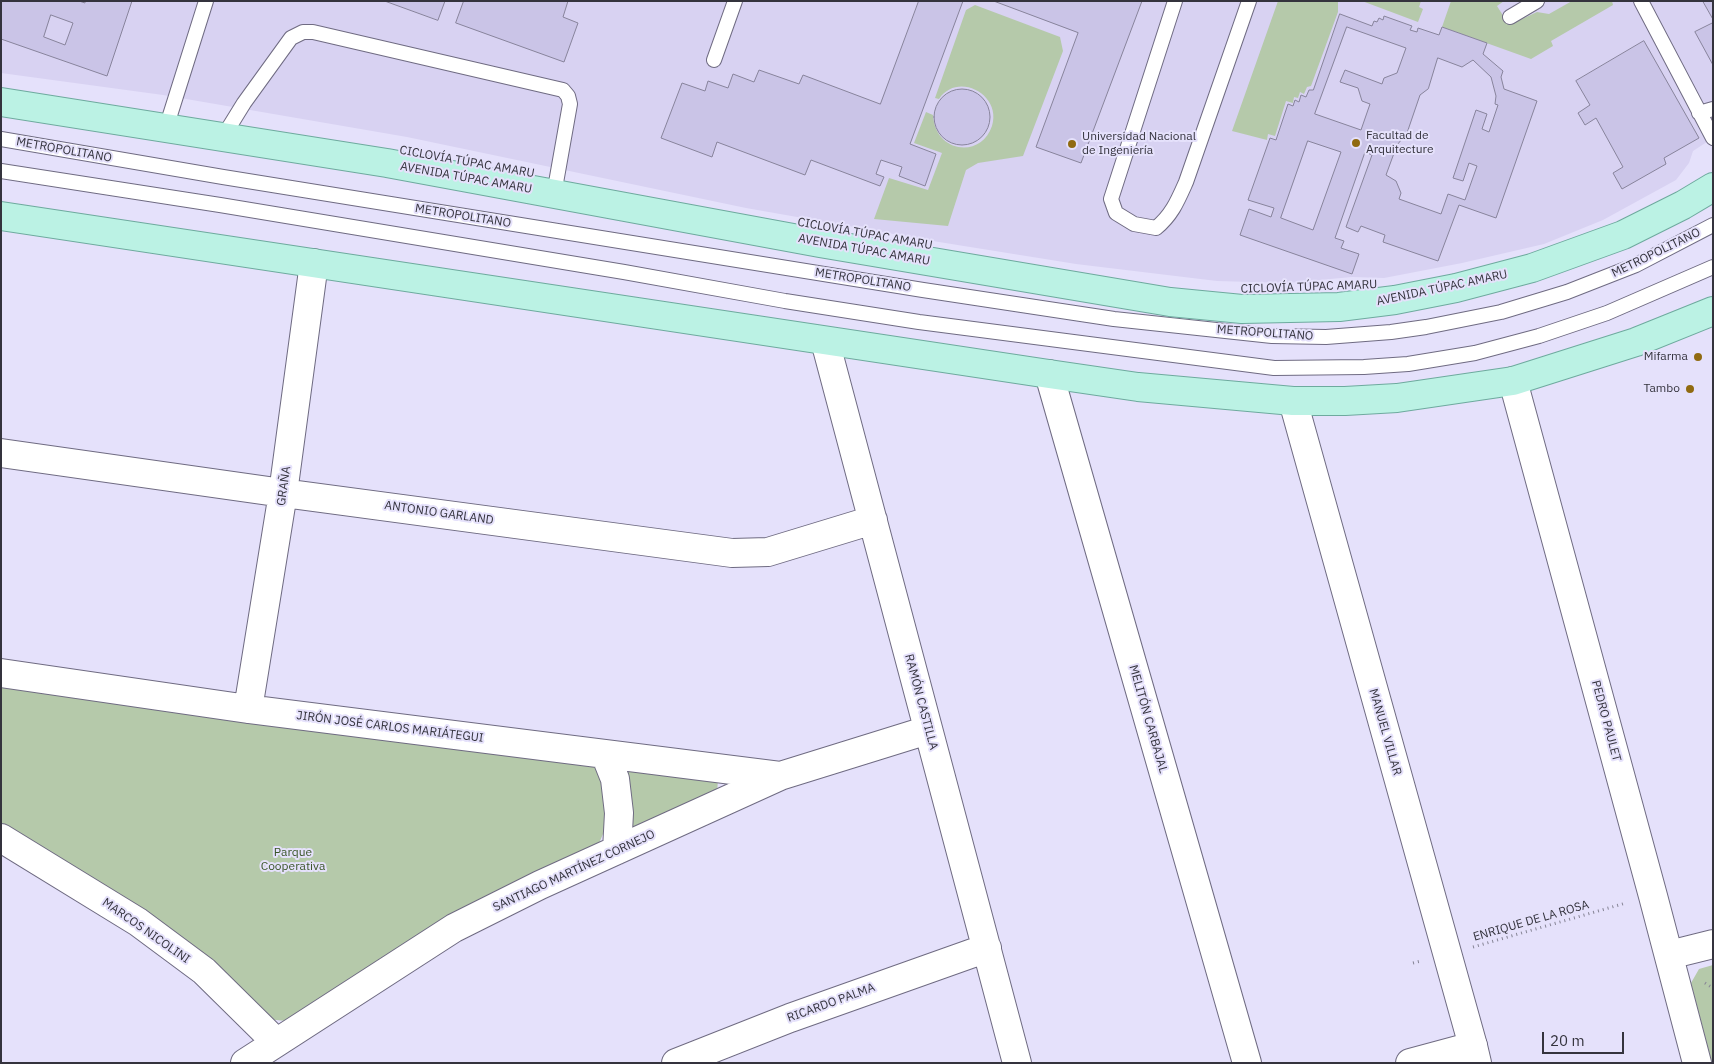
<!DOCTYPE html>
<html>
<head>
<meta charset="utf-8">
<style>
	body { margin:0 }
	#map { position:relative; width:1714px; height:1064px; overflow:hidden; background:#e5e1fb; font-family:"IBM Plex Sans",sans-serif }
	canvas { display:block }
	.frame { position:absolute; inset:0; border:2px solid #34333d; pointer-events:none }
	.scale { position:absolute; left:1542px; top:1032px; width:82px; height:22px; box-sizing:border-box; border:2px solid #34333d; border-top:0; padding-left:6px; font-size:15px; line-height:18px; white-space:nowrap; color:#34333d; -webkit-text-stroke:4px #e5e1fb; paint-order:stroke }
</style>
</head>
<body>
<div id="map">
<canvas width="1714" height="1064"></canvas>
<div class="frame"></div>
<div class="scale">20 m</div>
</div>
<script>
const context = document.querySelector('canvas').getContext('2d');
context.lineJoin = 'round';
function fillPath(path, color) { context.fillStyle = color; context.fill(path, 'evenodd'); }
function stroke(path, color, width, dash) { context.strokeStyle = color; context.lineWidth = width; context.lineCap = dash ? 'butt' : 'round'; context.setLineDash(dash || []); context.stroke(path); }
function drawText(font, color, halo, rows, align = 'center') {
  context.font = font + ' "IBM Plex Sans",sans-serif'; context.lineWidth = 4; context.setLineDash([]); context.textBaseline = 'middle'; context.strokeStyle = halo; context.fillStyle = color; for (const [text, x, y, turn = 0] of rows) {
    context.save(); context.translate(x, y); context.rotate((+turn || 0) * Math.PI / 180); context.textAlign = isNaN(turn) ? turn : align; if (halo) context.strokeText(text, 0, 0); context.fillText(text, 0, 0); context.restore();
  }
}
fillPath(new Path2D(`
	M1 1H1713V138L1693 151 1689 163 1676 180 1603 220 1544 244 1462 263 1384 278 1352 277 1287 283 1217 281 1076 264 939 242 746 208 407 137 163 95 1 73Z`), '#d8d2f2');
fillPath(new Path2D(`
	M1278 1H1338V12L1311 86 1307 87 1304 94 1300 92 1298 98 1294 97 1293 103 1286 101 1275 136 1268 134 1267 140 1232 131Z
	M1362 1H1421L1419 7 1423 9 1418 22Z
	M1451 1H1504L1497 6 1509 25 1537 12 1549 14 1572 1H1612L1613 5 1551 41 1553 46 1531 59 1442 27Z
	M975 5 1060 37 1063 51 1023 156 978 163 966 170 948 226 874 219 889 178 928 190 942 153 914 143 926 112 933 115C935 153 981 159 992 126 1002 95 958 71 939 99L935 98 966 10Z
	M1 687 594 763 608 783 609 820 597 848 286 1021 266 1019 1 827Z
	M622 766 718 779 717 794 632 832Z
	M1713 965V1063H1712L1691 983 1699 969Z`), '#b5c9aa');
const building = new Path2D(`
	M1 1H79L85 3V1H132L107 76 1 39ZM51 15 73 23 65 45 44 37Z
	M385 1H445L438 20Z
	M464 1H568L563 17 578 23 564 62 456 23Z
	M919 1H963L910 144 936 154 925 186 899 176 902 167 881 160 876 174 884 177 880 186 811 160 805 175 717 142 712 157 661 138 682 83 705 91 708 81 728 88 733 74 754 82 759 70 799 84 803 75 880 104Z
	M994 1H1142L1081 163 1036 147 1078 33Z
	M1703 1H1713V19Z
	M1340 14 1372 26 1374 21 1377 22 1379 18 1383 20 1384 16 1412 26 1410 30 1417 32 1418 28 1439 35 1442 27 1487 43 1483 54 1503 71 1501 77 1504 89 1537 101 1496 218 1459 205 1438 261 1383 242 1385 235 1361 226 1358 232 1346 227 1372 155 1365 152 1335 238 1344 241 1341 248 1359 254 1352 274 1240 235 1249 209 1271 217 1274 208 1248 200 1270 138 1276 140 1288 104 1293 106 1295 100 1299 102 1301 95 1306 97 1309 90H1313ZM1347 27 1406 48 1397 73 1384 78 1382 84 1345 70 1340 82 1358 88 1362 101 1370 104 1361 130 1315 114ZM1438 58 1462 67 1473 60 1491 77 1496 96 1495 104 1498 105 1489 132 1482 129 1487 114 1476 110 1453 178 1463 181 1469 163 1477 166 1465 200 1448 194 1441 214 1399 199 1401 193 1396 181 1386 175 1397 145 1407 133 1420 95 1428 89ZM1308 141 1341 152 1313 230 1281 218Z
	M1713 23V65L1695 32Z
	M1644 41 1699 138 1664 158 1666 164 1622 189 1613 173 1623 167 1596 118 1585 125 1578 113 1590 105 1576 81Z
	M934 117a28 28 0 1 1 56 0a28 28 0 1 1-56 0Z`);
fillPath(building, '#cac4e7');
stroke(building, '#88849c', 1);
const lane = new Path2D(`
	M1175 1 1111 199 1116 213 1134 224 1156 228C1172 215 1178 200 1186 182L1249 1
	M1641 1 1713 138
	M1510 17 1537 1
	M714 60 735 1
	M1699 113 1713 109
	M166 128 206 1
	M223 137 244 103 291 38 303 32H313L563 90 568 96 570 104 554 194
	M1 139 223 177 923 290 1114 319 1272 336 1326 337 1391 332 1426 327 1501 312 1567 292 1636 265 1713 225
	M1 171 220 205 624 272 785 301 919 322 1274 368 1364 367 1408 364 1475 353 1539 336 1607 313 1713 267`);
const street = new Path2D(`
	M825 341 1017 1063
	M1049 374 1247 1063
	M1513 381 1653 896 1697 1063
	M1293 401 1473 1046
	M1 453 283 493 732 553 768 552 873 520
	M1 673 248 709 780 776
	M248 709 283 493 314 263
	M605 754 615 779 619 813 617 850
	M1 838 138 922 204 971 276 1042
	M1669 955 1713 944
	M245 1063 454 928 540 885 780 776 928 730
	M676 1063 790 1018 987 948`);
const secondary = new Path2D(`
	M1410 1063 1473 1046 1477 1063`);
const primary = new Path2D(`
	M1 102 387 163 820 243 1170 302 1242 309 1339 307 1395 300 1456 288 1532 268 1623 235 1683 205 1713 187
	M1 216 1049 374 1138 387 1293 401H1345L1397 398 1513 381 1636 342 1713 311`);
stroke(lane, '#6f6b82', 16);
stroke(street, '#6f6b82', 30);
stroke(secondary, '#6f6b82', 30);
stroke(primary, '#6eaa9e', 30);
stroke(new Path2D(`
	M1473 947 1626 903
	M1413 963 1421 961
	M1705 983 1713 988`), '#868495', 3, [1, 4]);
stroke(lane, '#fff', 14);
stroke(street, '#fff', 28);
stroke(secondary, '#fff', 28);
stroke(primary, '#bbf2e4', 28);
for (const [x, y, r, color] of [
	[1356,143,5,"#906a10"],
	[1072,144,5,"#906a10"],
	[1698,357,5,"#906a10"],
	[1690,389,5,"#906a10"]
]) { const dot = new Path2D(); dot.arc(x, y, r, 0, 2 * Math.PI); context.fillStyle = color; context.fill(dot); stroke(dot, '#e5e1fb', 2); }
drawText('12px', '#34333d', '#e5e1fb', [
	["Facultad de",1366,136],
	["Arquitecture",1366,150],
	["Universidad Nacional",1082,137],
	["de Ingeniería",1082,151],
	["Mifarma",1688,357,"right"],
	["Tambo",1680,389,"right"]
], 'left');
drawText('12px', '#34333d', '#e5e1fb', [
	["METROPOLITANO",64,150,10],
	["CICLOVÍA TÚPAC AMARU",467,162,10],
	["AVENIDA TÚPAC AMARU",466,178,10],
	["METROPOLITANO",463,216,9],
	["CICLOVÍA TÚPAC AMARU",865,234,10],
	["AVENIDA TÚPAC AMARU",864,250,10],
	["METROPOLITANO",1656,253,-26],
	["METROPOLITANO",863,280,9],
	["CICLOVÍA TÚPAC AMARU",1309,287,-2],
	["AVENIDA TÚPAC AMARU",1442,288,-12],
	["METROPOLITANO",1265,333,4],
	["GRAÑA",284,486,-82],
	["ANTONIO GARLAND",439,513,8],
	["RAMÓN CASTILLA",921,702,75],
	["MELITÓN CARBAJAL",1148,719,74],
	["PEDRO PAULET",1606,721,75],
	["JIRÓN JOSÉ CARLOS MARIÁTEGUI",390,727,7],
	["MANUEL VILLAR",1385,732,74],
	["SANTIAGO MARTÍNEZ CORNEJO",574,871,-25],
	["ENRIQUE DE LA ROSA",1531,921,-16],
	["MARCOS NICOLINI",146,931,35],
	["RICARDO PALMA",831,1003,-20]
]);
drawText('12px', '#385426', '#e5e1fb', [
	["Parque",293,853],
	["Cooperativa",293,867]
]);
</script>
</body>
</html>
